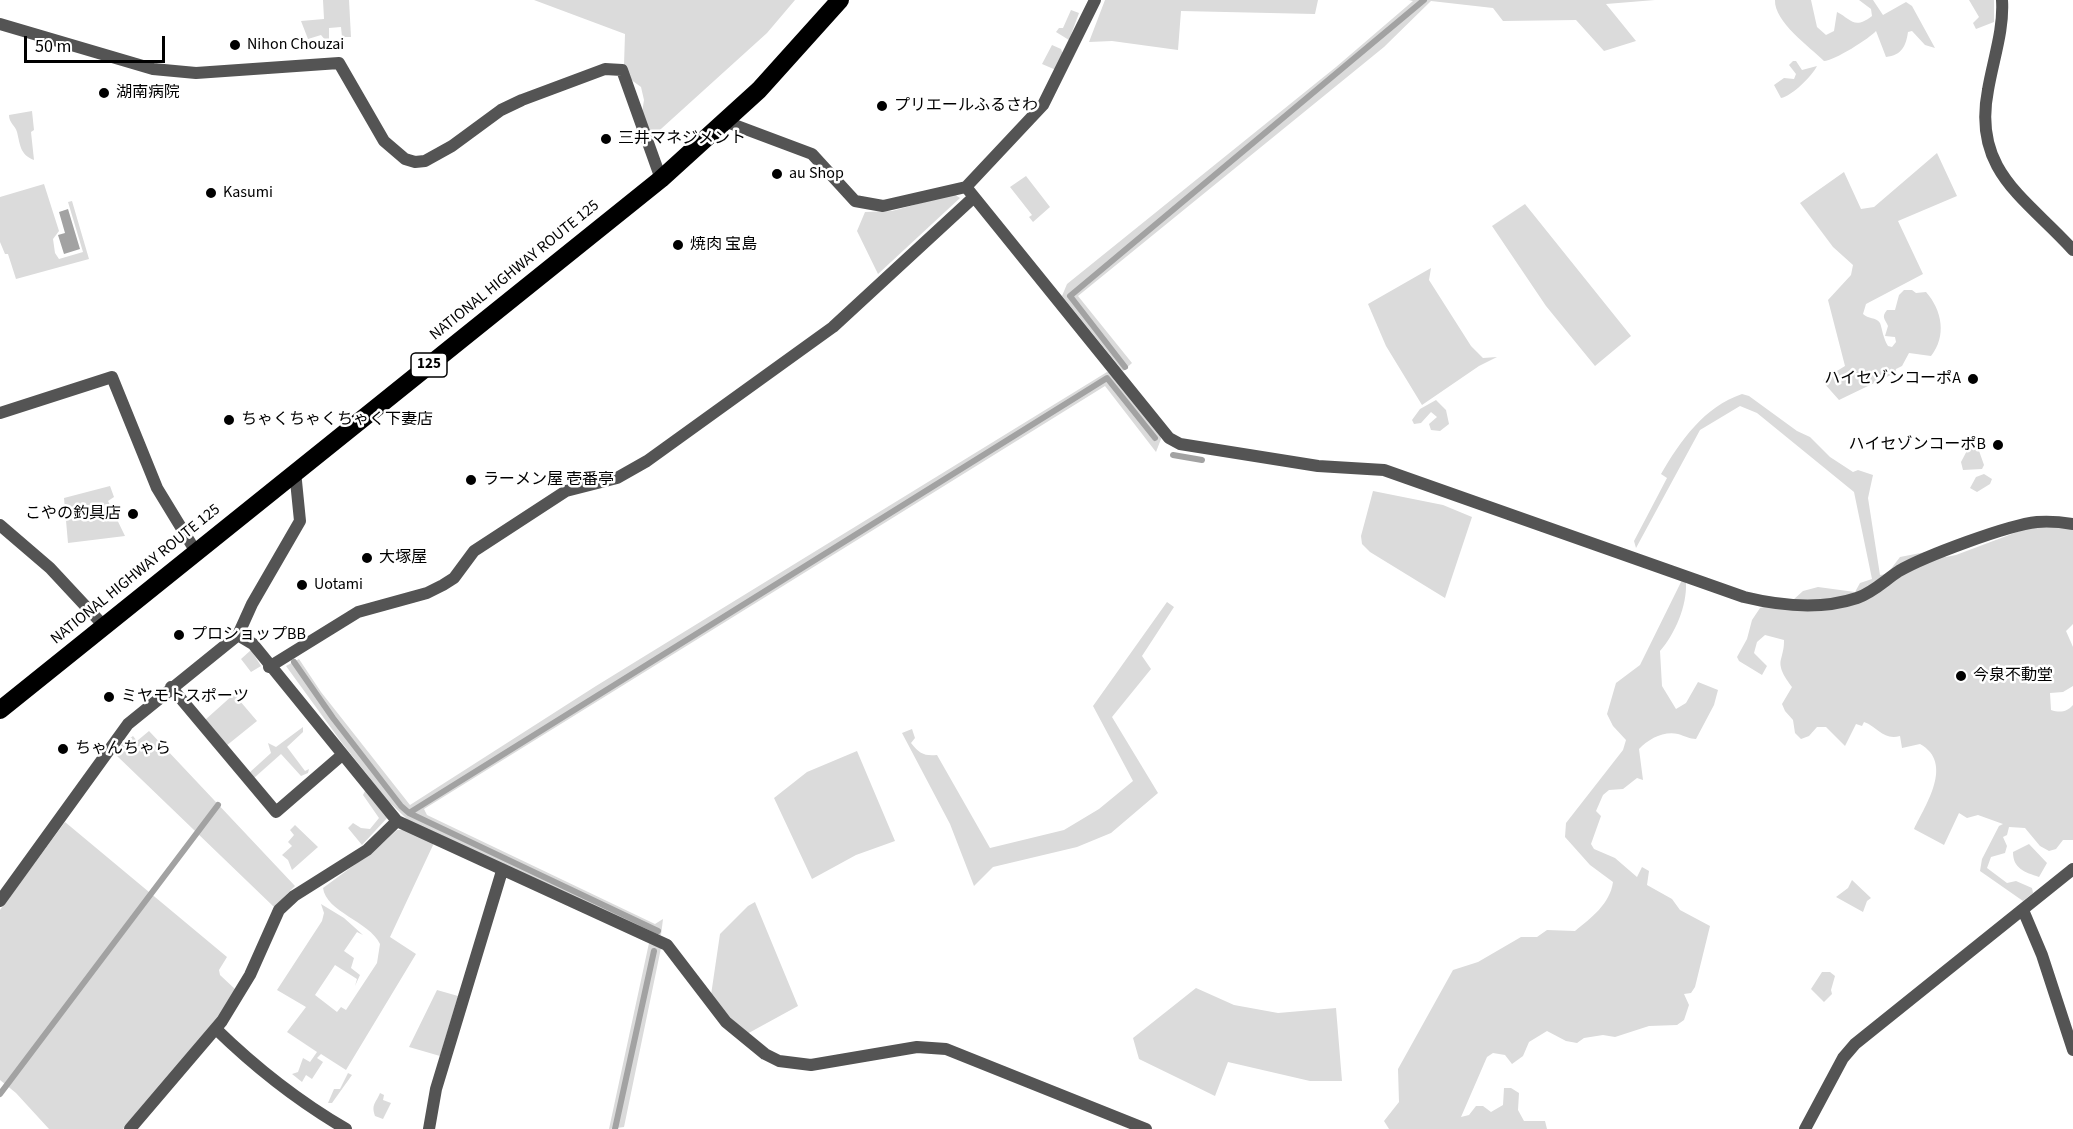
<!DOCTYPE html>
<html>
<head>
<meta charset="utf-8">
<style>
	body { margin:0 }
	#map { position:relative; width:2073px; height:1129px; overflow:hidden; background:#fff; font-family:"Source Sans 3",sans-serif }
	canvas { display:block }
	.scale { position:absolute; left:24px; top:36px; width:141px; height:27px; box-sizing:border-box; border:3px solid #000; border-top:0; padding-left:8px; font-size:18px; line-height:21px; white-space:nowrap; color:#000; -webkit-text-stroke:4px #fff; paint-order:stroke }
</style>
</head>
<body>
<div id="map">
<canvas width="2073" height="1129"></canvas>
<div class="scale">50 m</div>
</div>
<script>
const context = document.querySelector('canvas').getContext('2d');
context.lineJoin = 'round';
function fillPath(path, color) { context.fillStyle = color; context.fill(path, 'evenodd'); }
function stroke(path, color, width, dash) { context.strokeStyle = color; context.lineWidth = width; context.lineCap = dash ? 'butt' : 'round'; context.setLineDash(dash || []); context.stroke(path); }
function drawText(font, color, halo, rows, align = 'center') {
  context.font = font + ' "Source Sans 3","Noto Sans JP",sans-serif'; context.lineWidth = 5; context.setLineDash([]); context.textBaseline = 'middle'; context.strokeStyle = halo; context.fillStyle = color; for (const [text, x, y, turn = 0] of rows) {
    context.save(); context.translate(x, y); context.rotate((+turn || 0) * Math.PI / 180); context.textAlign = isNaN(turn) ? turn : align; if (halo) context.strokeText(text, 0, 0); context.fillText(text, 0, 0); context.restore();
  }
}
fillPath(new Path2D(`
	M323 0H349L351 37H342L341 27 329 28V41H326L321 35 308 39 301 21 324 19Z
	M534 0H795L767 33 651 138 642 113 644 100 641 87 630 79 624 65 625 34Z
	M1105 0H1318L1315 14 1181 11 1178 50 1112 41 1089 42Z
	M1409 0H1655L1606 4 1636 41 1604 51 1576 20 1503 21 1493 8 1431 1 1384 47 1078 296 1132 363 1123 371 1062 296 1067 284 1336 67 1413 1Z
	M1775 0H1811L1817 27 1826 35 1834 31 1837 12C1851 19 1854 30 1872 16L1871 9 1859 0H1873L1883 15 1906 2 1912 6 1935 48 1925 45 1912 31 1908 32C1906 46 1902 55 1886 57L1876 31C1870 38 1834 61 1824 61 1810 47 1774 22 1775 0Z
	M1969 0H1994V22L1976 29 1973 23 1979 17Z
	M1071 10 1079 13 1069 40 1056 32 1059 28H1063Z
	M1052 45 1061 49 1063 54 1056 70 1042 64Z
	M1793 61H1796L1802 70 1817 66C1812 76 1792 96 1781 98L1774 85 1784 78 1794 79 1796 74 1789 65Z
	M32 111 34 130 31 132 34 160C20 155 20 144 17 132 15 125 9 123 9 115Z
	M1937 153 1957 196 1898 221 1923 274 1866 304 1863 314C1868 319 1876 317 1880 323 1882 328 1883 338 1888 346L1892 347 1896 342 1895 337 1885 336 1888 326C1885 319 1881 317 1887 310H1895L1899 295 1904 290H1912L1916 293 1926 292C1942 310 1947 336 1931 356L1909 353 1902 366 1896 369 1895 373 1839 400 1823 382 1824 379 1845 366 1828 300 1851 275 1853 265 1833 247 1800 203 1844 172 1861 209 1874 207Z
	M1026 176 1050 207 1033 222 1029 217 1032 215 1010 187Z
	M44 184 59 231 53 239 55 253 59 259 83 252 68 202 72 201 89 259 16 279 8 254H5L0 242V197Z
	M954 194 960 198 878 274 857 231 865 212 892 211Z
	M1525 204 1631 336 1595 366 1546 306 1492 226Z
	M1431 268 1429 280 1471 346 1483 358 1497 357 1479 366 1422 405 1386 346 1368 304Z
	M1107 372 1111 373 1160 435 1161 439 1156 452 1105 386 424 809 427 815 655 924 663 919 661 935 653 936 408 820 389 802 342 743 286 666 299 659 321 692 410 805 596 686Z
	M1742 394 1749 396 1797 431 1810 437 1830 457 1853 472 1858 470 1873 475 1868 498 1880 575 1887 574 1900 557 1936 550 1946 557 1956 555 2033 526 2073 528V624L2066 631 2073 647V686L2063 692 2050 693 2051 710C2060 713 2067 712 2073 705V840H2063L2056 849 2049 851 2040 846 2025 828 2009 827 2007 835 2003 837 2007 846 2005 853 1991 857 1987 868 2007 883 2016 881 2032 888 2033 893 2023 901 1980 871 1982 859 1999 826 2003 824 1978 815 1967 818 1959 813 1944 845 1914 829C1926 804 1954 763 1920 744L1902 748 1900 736C1884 741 1878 727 1864 722L1862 726 1856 724 1845 746 1826 727H1817L1809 736 1801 739 1795 733 1793 720 1785 711 1782 704 1792 687C1787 680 1778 669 1781 659 1783 651 1784 648 1784 640L1765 635 1757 642 1754 653 1767 666 1762 675 1739 661 1737 657 1747 639 1752 620 1760 608 1793 600 1803 591 1818 587 1855 592 1860 583 1872 579 1854 492 1757 413 1740 406 1700 430 1636 548 1634 541 1667 478 1661 474C1681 440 1704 407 1742 394Z
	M1436 400 1446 410 1449 424 1440 431 1431 430 1429 424 1437 417 1431 412 1421 423 1414 424 1412 420 1420 409Z
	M1970 445 1978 448 1984 465 1982 469 1963 470 1961 462Z
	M1984 474 1992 479 1990 484 1977 492 1970 488 1976 477Z
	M110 486 114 497 108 501 125 536 68 543 64 498Z
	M1373 491 1443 505 1472 517 1445 598 1370 552 1362 544 1361 536Z
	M1682 580 1686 583C1687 606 1675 634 1660 651L1662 686 1676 709 1686 703 1698 682 1718 690 1714 705 1696 739C1690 739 1685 736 1678 734 1663 731 1649 739 1639 749L1643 780 1637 778 1623 789 1609 790 1603 795 1596 811 1601 816 1591 844 1594 849 1615 858 1637 877 1642 867 1649 871 1647 885 1672 899 1680 910 1710 926 1695 987 1691 993 1684 994 1689 1005 1684 1020 1677 1025 1649 1026 1615 1037 1603 1035 1584 1038 1577 1043 1566 1041 1547 1031 1529 1042 1523 1056 1512 1064 1505 1055 1493 1053 1487 1057 1461 1117 1469 1115 1476 1106H1483L1491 1112 1503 1105 1504 1088H1511L1519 1093 1518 1110 1524 1121H1545L1547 1129H1389L1384 1121 1399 1102 1398 1069 1453 970 1478 962 1521 937H1537L1547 930 1575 931C1591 918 1610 904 1613 882L1590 865 1565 837 1566 823 1623 750 1626 740 1613 726 1607 714 1616 683 1640 665Z
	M1167 602 1174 607 1142 656 1151 669 1112 717 1158 793 1111 833 1077 847 993 867 974 886 950 824 902 733 912 729 915 738 911 743C920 754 924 756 937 755L990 848 1064 830 1099 809 1133 781 1093 706Z
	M251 650 261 666 251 672 241 659Z
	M234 694 257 721 226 746 205 720Z
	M303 727V732L287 747 305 771 309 769 308 773 301 776 281 754 254 778 249 773 271 753 268 743 276 747Z
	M149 731 295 886 274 907 115 754 122 744 133 736 137 741Z
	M857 751 895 841 856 855 812 879 774 798 807 772Z
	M366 789 388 817 362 845 348 828 353 823 361 828 370 829 379 818 363 795Z
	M65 822 227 957 219 970 220 975 236 990C207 1042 160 1082 123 1129H49L16 1093 0 1080V910Z
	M295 825 318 847 292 870 288 860 282 855 292 846 288 842 294 835 290 830Z
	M397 830H405L434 843 390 937 416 954 346 1070 321 1054 317 1058 323 1062 312 1079 306 1075 302 1082 292 1074 298 1072 303 1058 310 1062 317 1052 287 1032 306 1007 277 990 322 921 324 913 321 904 344 918 363 935 357 932 344 951 354 958 351 968 360 975 355 986 357 979 335 965 315 995 337 1012 341 1007 346 1010 377 963 380 944C369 921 326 912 323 888L376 849Z
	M2029 844 2047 863 2039 877C2025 872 2013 869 2013 852Z
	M1852 880 1871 898 1867 901 1863 912 1836 897 1848 888Z
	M755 902 798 1006 745 1035 711 995 720 934 748 906Z
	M649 943 661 948 624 1127 609 1129Z
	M1822 972H1830L1835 976 1831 990 1832 994 1824 1002 1811 989Z
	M1196 988 1234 1005 1278 1013 1336 1008 1342 1081H1310L1228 1062 1215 1096 1139 1059 1133 1038Z
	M437 990 458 996 440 1056 409 1047Z
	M348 1073 352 1075 332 1103H328L334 1089H340Z
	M380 1093 384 1095 383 1100 391 1103 383 1119 375 1116C371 1104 376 1103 380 1093Z`), '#dbdbdb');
fillPath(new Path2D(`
	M68 209 80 249 64 254 58 235 65 233 59 212Z`), '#a2a2a2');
stroke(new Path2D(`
	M1125 367 1070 296 1424 0
	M1173 455 1202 460
	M294 662 333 718 401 806 409 813
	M658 931 409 813 1107 378 1155 438
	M0 1094 218 805
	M615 1129 654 951`), '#a2a2a2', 6);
stroke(new Path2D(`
	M2002 0C2004 30 1993 60 1988 90 1972 171 2026 198 2073 250
	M0 24 153 69 196 73 339 63 384 141 405 159 415 162 425 161 452 146 501 110 522 100 605 69 622 70 661 179
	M724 121 812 154 855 201 883 206 966 187 1043 105 1095 0
	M966 187 1169 438 1180 444 1318 466 1384 470 1744 597C1781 606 1821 610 1857 598 1874 592 1885 580 1899 571 1925 556 2008 525 2037 522 2049 521 2061 522 2073 524
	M0 413 112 377 157 488 196 552
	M0 525 50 568 104 626
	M238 635 253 644 397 821 667 945 726 1022 765 1054 779 1061 811 1065 917 1047 946 1049 1146 1129
	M269 667 358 612 427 593 443 585 454 578 474 551 566 491 617 478 647 461 833 327 974 197
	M171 687 276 812 342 755
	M0 901 128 724 238 635 252 604 300 521 295 471
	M2023 910 2042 955 2073 1050
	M216 1029C256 1068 298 1101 346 1129
	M130 1129 222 1021 250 975 279 910 294 896 367 850 397 821
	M429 1129 436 1089 502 871
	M1805 1129 1843 1058 1855 1044 2073 869`), '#545454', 12);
stroke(new Path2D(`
	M0 710 661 179 759 90 840 0`), '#000', 18);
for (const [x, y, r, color] of [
	[235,45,6,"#000"],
	[104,93,6,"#000"],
	[882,106,6,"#000"],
	[606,139,6,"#000"],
	[777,174,6,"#000"],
	[211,193,6,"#000"],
	[678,245,6,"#000"],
	[1973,379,6,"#000"],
	[229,420,6,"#000"],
	[1998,445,6,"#000"],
	[471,480,6,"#000"],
	[133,514,6,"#000"],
	[367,558,6,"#000"],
	[302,585,6,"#000"],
	[179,635,6,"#000"],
	[1961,676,6,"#000"],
	[109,697,6,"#000"],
	[63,749,6,"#000"]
]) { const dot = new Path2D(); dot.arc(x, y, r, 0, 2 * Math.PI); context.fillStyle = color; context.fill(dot); stroke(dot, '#fff', 2); }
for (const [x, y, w] of [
	[429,365,36]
]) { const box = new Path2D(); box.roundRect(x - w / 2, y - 12, w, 24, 4.5); context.fillStyle = '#fff'; context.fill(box); stroke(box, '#000', 1.5); }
drawText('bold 15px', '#000', null, [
	["125",429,365]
]);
drawText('16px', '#000', '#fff', [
	["Nihon Chouzai",247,45],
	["湖南病院",116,93],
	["プリエールふるさわ",894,106],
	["三井マネジメント",618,139],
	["au Shop",789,174],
	["Kasumi",223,193],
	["焼肉 宝島",690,245],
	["ハイセゾンコーポA",1961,379,"right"],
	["ちゃくちゃくちゃく下妻店",241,420],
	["ハイセゾンコーポB",1986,445,"right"],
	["ラーメン屋 壱番亭",483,480],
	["こやの釣具店",121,514,"right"],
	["大塚屋",379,558],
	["Uotami",314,585],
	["プロショップBB",191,635],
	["今泉不動堂",1973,676],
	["ミヤモトスポーツ",121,697],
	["ちゃんちゃら",75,749]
], 'left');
drawText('16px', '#000', '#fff', [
	["NATIONAL HIGHWAY ROUTE 125",515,271,-39],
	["NATIONAL HIGHWAY ROUTE 125",136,575,-39]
]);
</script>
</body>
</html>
